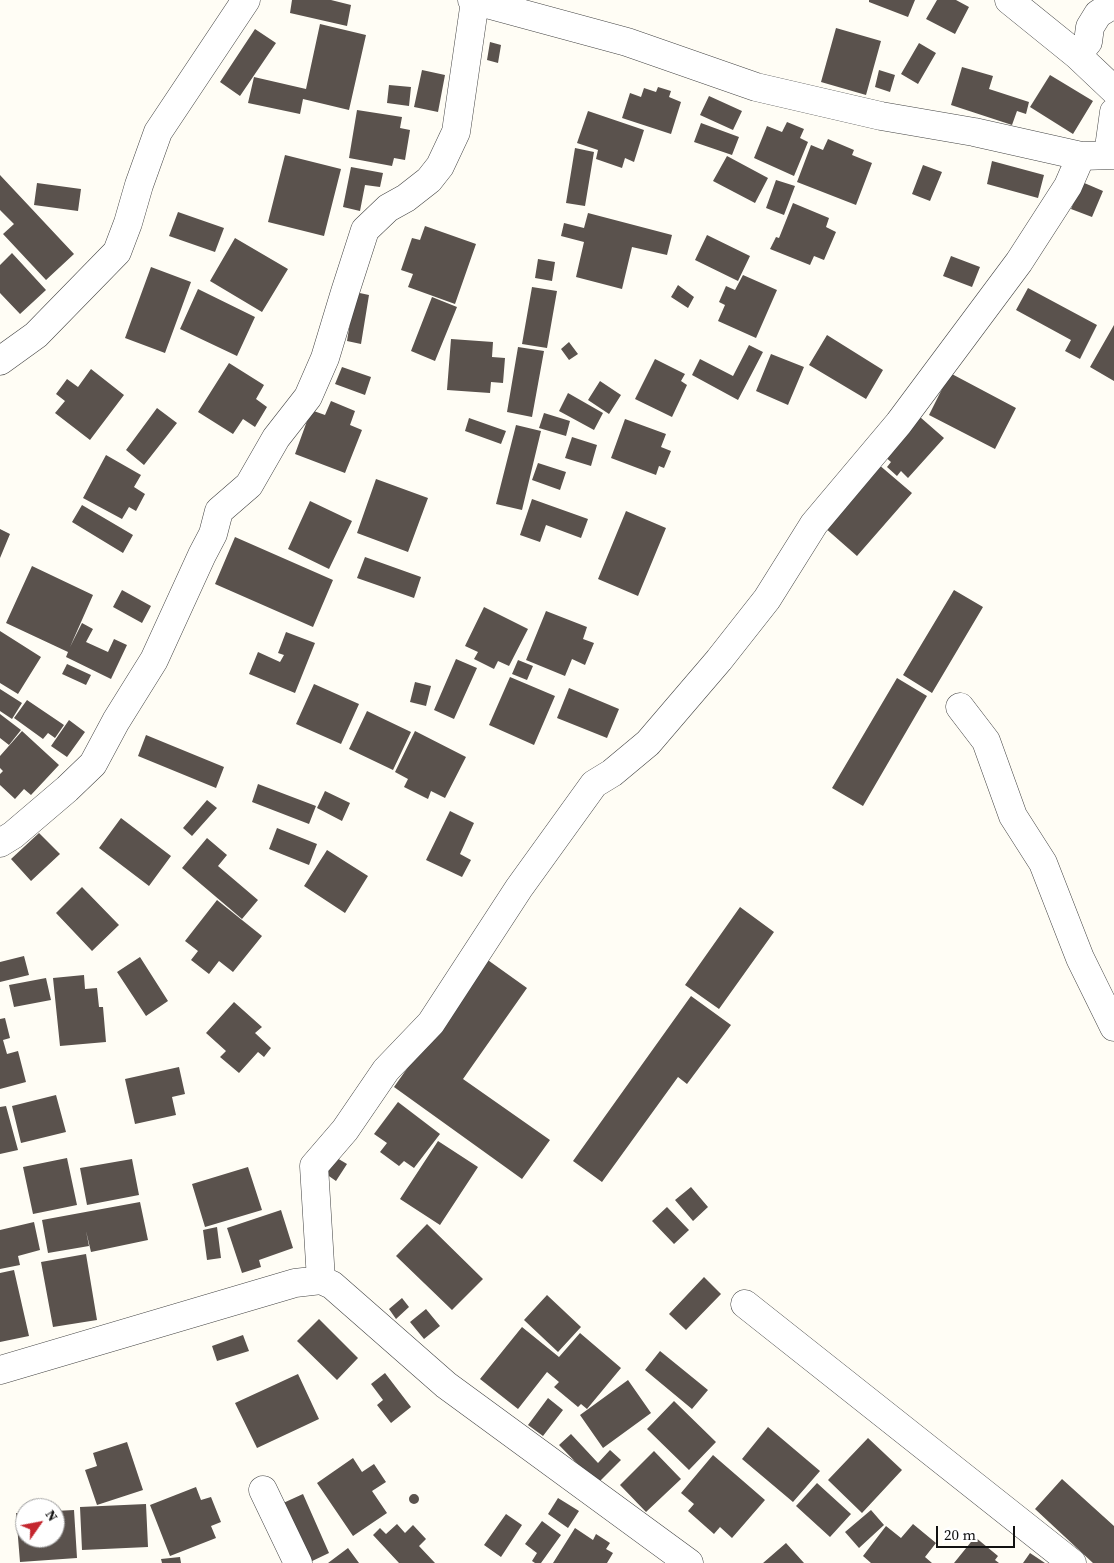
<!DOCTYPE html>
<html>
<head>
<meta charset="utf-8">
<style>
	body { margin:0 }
	#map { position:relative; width:1114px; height:1563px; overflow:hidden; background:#fffdf5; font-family:"Source Serif 4",serif }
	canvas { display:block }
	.north { position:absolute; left:15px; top:1498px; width:50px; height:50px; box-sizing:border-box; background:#fff; border:1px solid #a0a0a0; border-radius:50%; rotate:57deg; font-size:14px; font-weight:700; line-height:20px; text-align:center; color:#111 }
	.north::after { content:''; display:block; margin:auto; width:18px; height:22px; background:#c4262e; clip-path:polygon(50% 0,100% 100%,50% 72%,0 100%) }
	.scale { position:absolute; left:936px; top:1526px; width:79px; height:22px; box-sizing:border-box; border:2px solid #111; border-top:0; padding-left:6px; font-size:15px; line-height:18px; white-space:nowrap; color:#111; -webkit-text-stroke:4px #fff; paint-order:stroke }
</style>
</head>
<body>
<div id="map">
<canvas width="1114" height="1563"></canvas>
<div class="north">N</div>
<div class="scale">20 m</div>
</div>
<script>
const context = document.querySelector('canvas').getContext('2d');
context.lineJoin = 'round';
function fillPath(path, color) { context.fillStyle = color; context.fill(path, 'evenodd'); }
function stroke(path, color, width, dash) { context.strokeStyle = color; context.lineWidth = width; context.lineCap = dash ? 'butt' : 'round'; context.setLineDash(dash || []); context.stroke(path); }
fillPath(new Path2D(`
	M292 0H331L351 5 347 26 290 13Z
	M869 0H915L908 17 869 2Z
	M937 0H956L969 7 955 34 926 19Z
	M320 24 366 35 349 110 303 99 300 114 248 103 254 77 306 89Z
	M836 28 881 41 866 95 821 82Z
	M255 29 276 43 240 96 220 82Z
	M490 42 501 45 498 63 487 60Z
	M919 43 936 53 918 84 901 74Z
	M962 67 993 76 989 89 1029 102 1026 114 1017 111 1012 125 951 105Z
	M422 70 445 75 438 112 414 107Z
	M879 70 895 75 890 92 875 87Z
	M1050 75 1093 101 1073 134 1030 107Z
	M389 85 411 87 409 106 387 103Z
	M658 87 671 91 669 97 681 102 671 134 622 118 630 93 641 97 644 88 656 92Z
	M709 96 742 111 733 130 700 115Z
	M357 110 402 117 400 128 410 130 405 160 394 158 392 166 349 158Z
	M588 111 644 130 634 162 625 158 622 168 596 159 598 150 577 143Z
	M787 122 804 129 800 138 808 142 794 176 754 158 767 126 782 132Z
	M701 123 739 137 732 155 694 142Z
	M828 139 854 150 852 155 872 163 856 205 797 182 811 145 823 150Z
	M575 148 594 152 585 206 566 203Z
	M285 155 341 169 324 236 268 222Z
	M727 156 768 178 755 203 713 181Z
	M992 161 1044 175 1038 198 987 184Z
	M923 165 942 172 930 201 912 194Z
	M351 167 383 173 380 187 365 185 360 211 343 207Z
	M0 175 74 254 46 280 3 234 14 224 0 210Z
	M776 180 795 186 784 215 766 208Z
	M1082 182 1103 191 1092 217 1071 209Z
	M37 183 81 189 78 211 34 205Z
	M793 203 829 218 826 227 836 232 824 260 814 256 810 265 770 249 776 237 779 238Z
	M178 212 224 228 215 252 169 236Z
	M588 213 672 235 667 255 632 247 622 289 576 277 584 242 561 236 564 223 584 228Z
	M425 226 476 244 455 304 408 287 413 274 401 270 412 238 420 240Z
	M707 235 750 256 738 281 695 260Z
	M235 238 288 269 262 312 210 281Z
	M12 253 46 290 20 314 0 293V265Z
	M951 256 980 267 972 287 943 276Z
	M538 259 555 262 552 281 535 278Z
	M151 267 191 282 165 353 125 338Z
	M743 275 777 290 756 338 718 321 725 305 719 302 726 286 735 290Z
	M678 285 694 297 688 308 671 297Z
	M532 287 557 291 547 348 522 344Z
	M1028 288 1097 325 1080 359 1065 351 1071 340 1016 310Z
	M198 289 255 317 237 356 180 329Z
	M355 292 369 295 361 344 347 341Z
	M432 297 457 307 435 361 411 351Z
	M1114 325V381L1090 367Z
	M827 335 883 370 866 399 809 365Z
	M451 339 493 342 492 357 505 358 503 383 491 382 490 393 447 390Z
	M569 342 578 354 569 360 561 349Z
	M749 345 763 352 738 400 692 375 700 359 733 376Z
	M518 347 544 351 532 417 507 412Z
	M771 354 804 367 788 405 756 391Z
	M655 359 685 374 681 381 687 385 672 417 635 399Z
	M229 363 264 385 256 399 267 407 255 427 243 419 233 434 198 412Z
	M342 367 371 377 365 395 335 384Z
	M91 369 124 395 90 440 55 413 65 401 56 394 67 379 78 387Z
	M950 373 1016 408 995 449 929 415Z
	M600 381 621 395 609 414 588 400Z
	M568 393 603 413 594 430 559 411Z
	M331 401 355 411 350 425 362 430 345 473 295 454 311 410 325 415Z
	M157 408 177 423 144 465 126 450Z
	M544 413 570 421 566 436 539 428Z
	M920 417 944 438 908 478 901 471 897 476 887 467 891 462 884 456Z
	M469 418 506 431 501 444 465 431Z
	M625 419 666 434 661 447 671 451 664 468 659 466 656 475 611 458Z
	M516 425 541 431 522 510 496 504Z
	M572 437 597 445 591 466 565 458Z
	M106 455 141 475 134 487 145 494 136 511 129 507 122 519 83 498Z
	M538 463 566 472 560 490 532 480Z
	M878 464 912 493 857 556 824 527Z
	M376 479 428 498 408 552 357 533Z
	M532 499 588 519 581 538 546 525 540 542 520 535Z
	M310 501 352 521 329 569 288 549Z
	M82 505 133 535 123 553 72 522Z
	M626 511 666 528 638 596 598 579Z
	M0 529 10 534 0 558Z
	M235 537 333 580 313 627 215 584Z
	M365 557 421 577 414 598 357 578Z
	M32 566 93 595 70 647 82 623 93 629 86 642 108 652 114 639 127 645 111 679 66 657 68 652 6 623Z
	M122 590 151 606 142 623 113 607Z
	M954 590 983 607 932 693 903 675Z
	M484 607 528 629 509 666 498 661 494 669 474 659 478 652 465 646Z
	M546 611 587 627 583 639 594 643 585 665 572 659 565 676 526 660Z
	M0 631 41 657 18 694 0 683Z
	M286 632 315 643 295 693 249 674 258 652 280 662 284 655 278 653Z
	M456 659 477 668 454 719 434 710Z
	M518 660 533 666 527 680 512 674Z
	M67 664 91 675 86 685 62 674Z
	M510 677 555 696 534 745 489 725Z
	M897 678 927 696 863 806 832 788Z
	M415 682 431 686 426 706 410 702Z
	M314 684 359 704 341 744 296 724Z
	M569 688 619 709 607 738 557 718Z
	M0 689 22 703 12 719 0 711Z
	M27 700 64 725 55 738 48 733 43 739 14 718Z
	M367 711 411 732 393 770 349 749Z
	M0 714 21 730 9 745 0 738Z
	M69 720 85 732 67 757 51 746Z
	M22 731 59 765 31 795 24 789 15 799 0 785V774L3 771 0 768V756Z
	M415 731 466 757 445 798 431 791 428 799 404 787 408 779 395 772Z
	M146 735 224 767 216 788 138 756Z
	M258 784 316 806 309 824 252 802Z
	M325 791 350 803 342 821 317 808Z
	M207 800 217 808 192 836 183 828Z
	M450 811 474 823 460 854 471 860 462 877 426 860Z
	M121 818 171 856 149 886 99 848Z
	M277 828 317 844 309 865 269 849Z
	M39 833 60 854 31 881 11 859Z
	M207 838 227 855 218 866 258 900 242 919 182 868Z
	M327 850 368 876 345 913 304 886Z
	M82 887 119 925 92 951 56 913Z
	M217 900 262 936 233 972 219 961 209 974 191 960 198 951 185 941Z
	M740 907 774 932 719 1009 685 985Z
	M24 956 29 975 0 982V962Z
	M140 957 168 1001 146 1016 117 972Z
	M485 958 527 988 463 1079 550 1140 522 1179 394 1087Z
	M84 975 85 989 97 988 99 1007H103L106 1042 60 1046 53 978Z
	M46 978 51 1000 14 1007 9 985Z
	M691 996 731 1025 687 1084 678 1077 602 1182 573 1161Z
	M234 1002 262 1027 255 1033 271 1048 264 1057 258 1052 239 1073 220 1057 226 1051 206 1033Z
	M5 1018 10 1038 3 1040 7 1054 18 1051 26 1082 0 1089V1019Z
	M179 1067 185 1094 172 1097 176 1115 135 1124 125 1079Z
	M56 1095 66 1132 21 1143 12 1106Z
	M398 1102 440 1134 414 1168 404 1161 399 1166 380 1152 387 1143 374 1134Z
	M6 1106 18 1150 0 1154V1107Z
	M438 1141 478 1167 440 1225 400 1199Z
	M67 1158 77 1205 33 1214 23 1167Z
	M337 1158 347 1164 336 1181 326 1174Z
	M132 1159 139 1195 87 1205 80 1168Z
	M248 1167 262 1210 205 1227 192 1184Z
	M691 1187 708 1207 693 1221 675 1200Z
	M140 1202 148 1240 91 1252 86 1231 89 1246 48 1253 42 1220Z
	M667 1207 689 1230 674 1244 652 1221Z
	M281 1210 293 1248 259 1260 261 1267 242 1273 227 1228Z
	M34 1222 40 1250 18 1256 20 1265 0 1269V1230Z
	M427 1224 483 1279 452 1310 396 1256Z
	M217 1227 221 1258 207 1260 203 1230Z
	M86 1254 97 1320 53 1327 41 1262Z
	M14 1270 29 1336 0 1342V1273Z
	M704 1277 721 1294 686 1330 669 1314Z
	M547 1295 581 1327 558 1352 524 1320Z
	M402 1298 409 1307 396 1319 389 1309Z
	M426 1309 440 1326 424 1339 410 1322Z
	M319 1319 358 1358 337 1380 297 1341Z
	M522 1327 559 1357 580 1333 621 1368 587 1409 581 1404 578 1407 554 1387 559 1382 547 1372 518 1409 480 1379Z
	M243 1335 249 1351 217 1361 212 1346Z
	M660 1351 708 1390 692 1409 645 1370Z
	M385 1373 411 1407 391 1423 377 1405 383 1400 371 1384Z
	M298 1374 319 1419 257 1448 235 1403Z
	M628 1380 651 1413 603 1448 580 1415Z
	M548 1398 563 1410 543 1436 528 1425Z
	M674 1401 716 1442 689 1470 647 1429Z
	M768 1427 820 1471 793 1502 742 1459Z
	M571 1434 598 1463 610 1450 621 1460 597 1484 559 1445Z
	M868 1438 902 1470 862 1513 828 1480Z
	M127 1442 143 1490 97 1505 85 1470 97 1466 93 1453Z
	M654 1451 681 1479 646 1512 620 1485Z
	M713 1455 765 1500 732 1538 720 1527 714 1534 688 1511 694 1504 681 1493Z
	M353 1458 362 1472 374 1464 386 1482 372 1491 387 1513 353 1536 317 1483Z
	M1062 1479 1114 1526V1563H1093L1035 1509Z
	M817 1483 851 1514 830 1537 796 1506Z
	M196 1487 201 1500 211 1497 221 1522 211 1526 216 1538 170 1556 150 1505Z
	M409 1499a5 5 0 1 1 10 0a5 5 0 1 1-10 0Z
	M303 1494 329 1553 308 1563 281 1504Z
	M558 1498 579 1511 568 1528 548 1514Z
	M146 1504 148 1547 82 1550 80 1507Z
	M74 1510 77 1558 20 1562 16 1513H25V1538H55V1511Z
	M871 1510 884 1525 859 1548 845 1532Z
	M506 1514 522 1525 501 1557 484 1545Z
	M542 1521 561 1535 541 1563H535L532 1561 537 1553 525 1544Z
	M397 1524 405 1533 413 1525 426 1539 419 1546 435 1563H399L373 1535 380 1528 386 1534Z
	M913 1524 936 1543 925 1557 932 1563H871L863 1556 886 1526 901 1538Z
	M575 1528 593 1540 596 1534 610 1543 606 1549 613 1553 607 1563H553Z
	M975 1537 998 1556 995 1560 999 1563H954Z
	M786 1543 804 1563H763Z
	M348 1548 359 1563H328Z
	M1030 1553 1045 1563H1023Z
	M180 1557 181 1563H162L161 1559Z`), '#5a524d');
const street = new Path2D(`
	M472 0 627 42 756 87 881 116 974 132 1081 156 1114 155
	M1009 0 1077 55 1114 90
	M1077 55 1088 42 1090 27 1098 14 1114 4
	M1108 155 1114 112
	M0 361 36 335 117 252 128 223 139 185 158 132 246 0
	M960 707 986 741 1013 816 1043 863 1080 958 1114 1027
	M0 843 13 835 67 789 93 764 116 721 154 660 202 555 213 534 219 511 249 485 276 438 308 397 325 358 345 292 365 230 388 208 406 198 429 180 440 166 456 132 475 1
	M321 1280 314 1166 345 1130 386 1070 431 1023 519 888 594 784 612 773 648 743 719 660 767 599 814 524 899 423 1019 262 1068 186 1081 156
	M745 1304 1072 1563
	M0 1370 295 1283 321 1280 332 1285 446 1385 689 1563
	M263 1490 298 1563`);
stroke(street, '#444', 29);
stroke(street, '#fff', 28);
</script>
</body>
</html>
